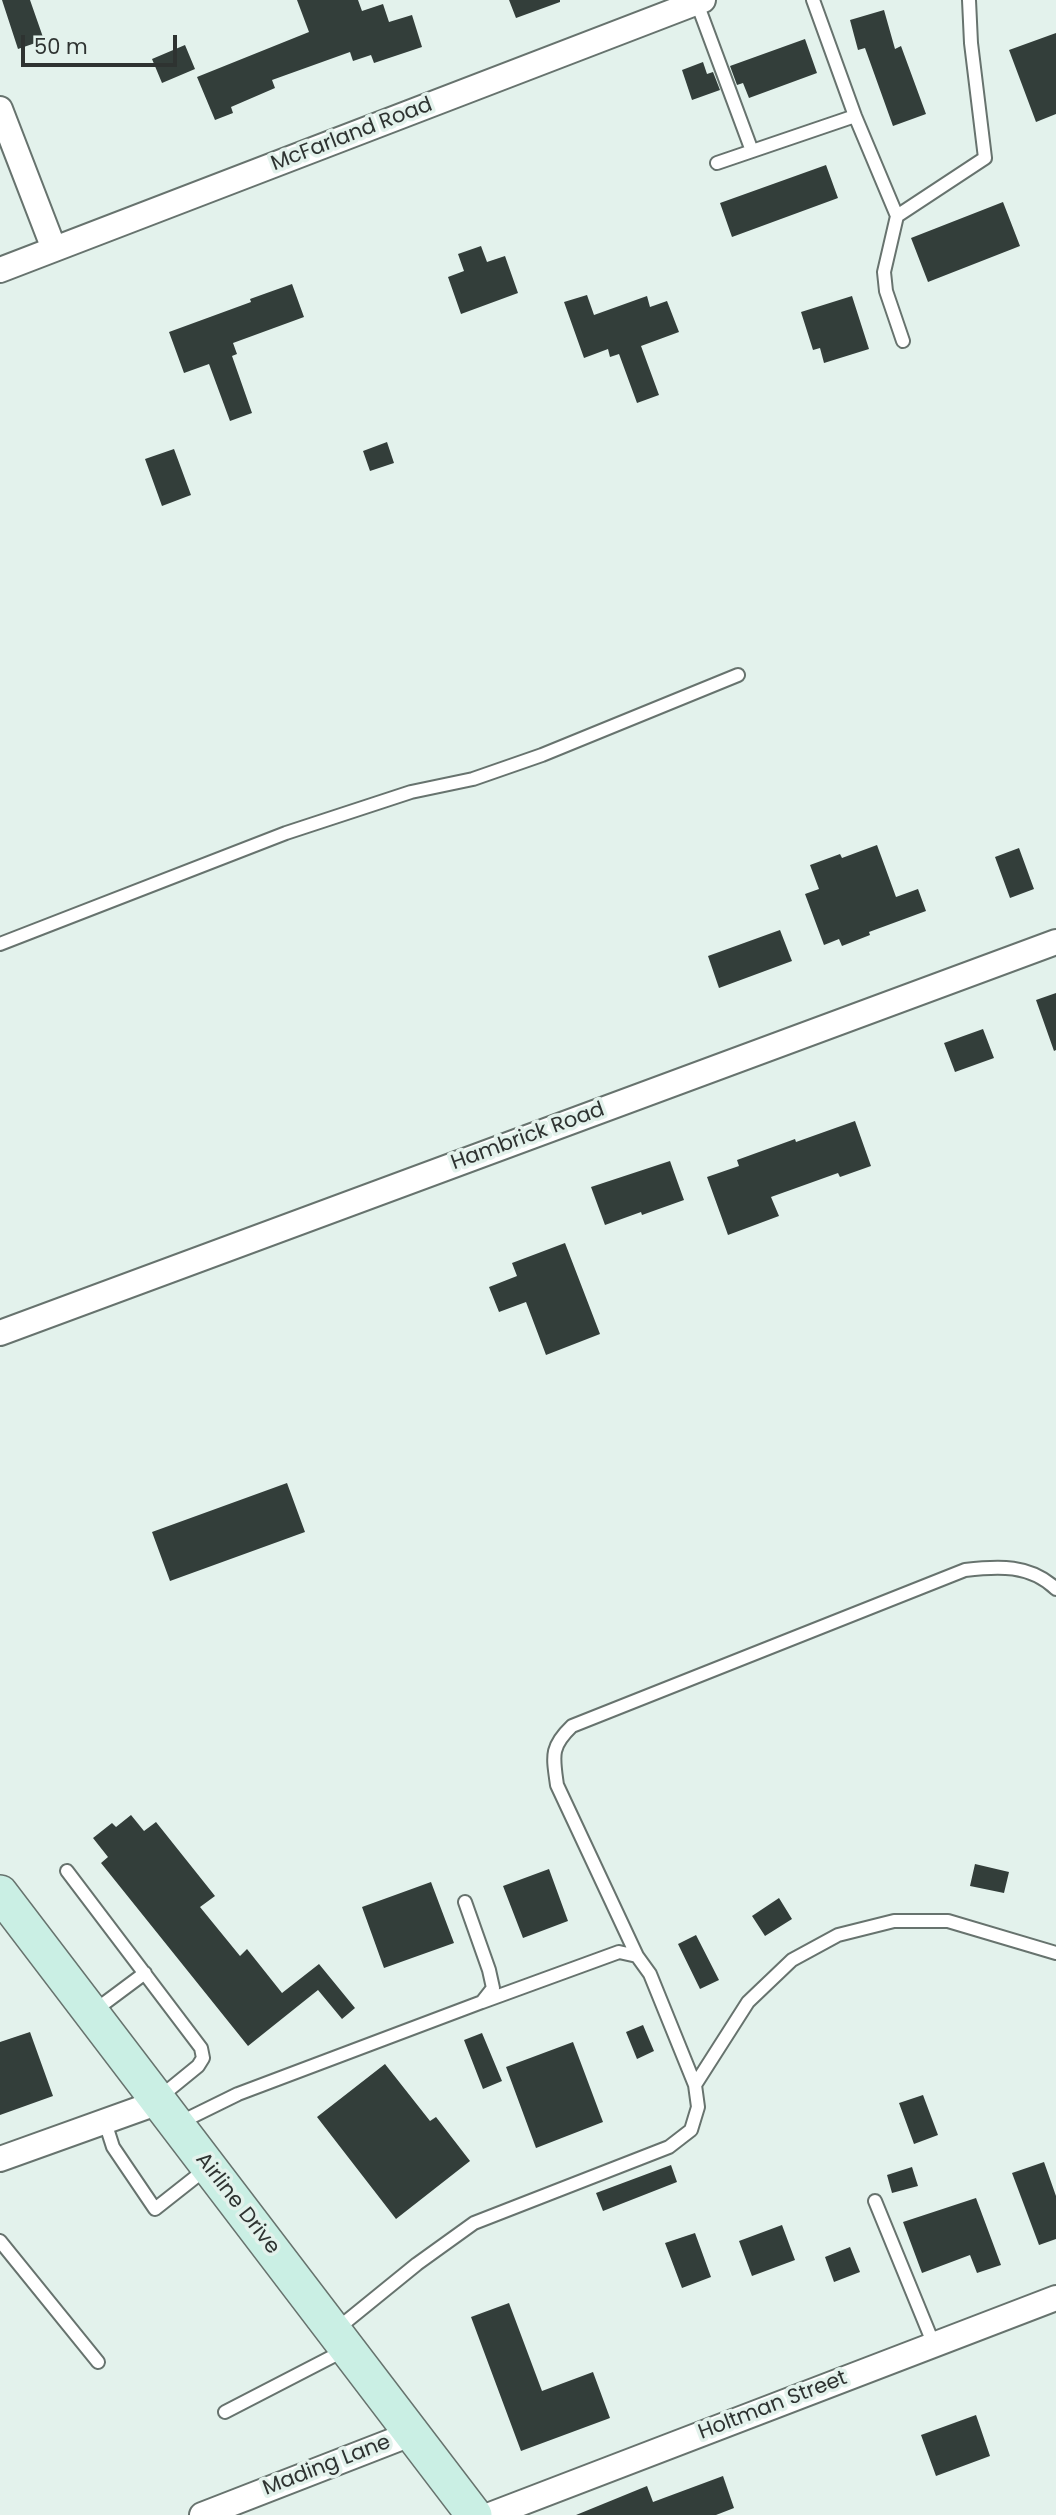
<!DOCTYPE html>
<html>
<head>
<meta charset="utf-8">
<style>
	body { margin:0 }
	#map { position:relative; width:1056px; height:2515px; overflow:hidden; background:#e3f2ec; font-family:Poppins,sans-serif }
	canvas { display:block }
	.scale { position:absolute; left:21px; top:35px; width:156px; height:32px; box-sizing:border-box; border:4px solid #2e3331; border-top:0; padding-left:9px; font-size:21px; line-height:24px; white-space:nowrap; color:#2e3331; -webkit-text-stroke:5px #e3f2ec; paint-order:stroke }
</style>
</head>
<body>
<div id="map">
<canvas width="1056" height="2515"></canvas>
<div class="scale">50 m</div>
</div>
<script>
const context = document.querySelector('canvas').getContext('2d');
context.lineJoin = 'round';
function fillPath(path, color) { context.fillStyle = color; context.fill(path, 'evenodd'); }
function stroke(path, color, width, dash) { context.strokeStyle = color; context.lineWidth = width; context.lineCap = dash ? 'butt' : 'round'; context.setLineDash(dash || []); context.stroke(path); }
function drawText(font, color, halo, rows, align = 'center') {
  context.font = font + ' Poppins,sans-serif'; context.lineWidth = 7; context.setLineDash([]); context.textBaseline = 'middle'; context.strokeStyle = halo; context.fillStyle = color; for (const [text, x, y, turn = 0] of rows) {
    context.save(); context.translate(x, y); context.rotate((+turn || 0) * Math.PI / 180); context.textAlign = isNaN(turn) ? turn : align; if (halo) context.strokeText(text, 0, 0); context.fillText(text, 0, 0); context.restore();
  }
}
fillPath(new Path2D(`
	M2 0H30L44 40 18 49Z
	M297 0H358L362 11 383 4 389 22 412 15 422 47 374 63 371 55 353 61 350 52 272 80 275 88 231 107 233 113 215 120 197 77 309 32Z
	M509 0H560V2L516 18Z
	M884 10 895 49 901 46 926 114 893 126 865 48 858 50 850 20Z
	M1056 33V114L1036 122 1009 50Z
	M805 39 817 73 749 98 743 83 737 85 730 66Z
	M185 45 195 69 162 83 152 59Z
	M703 62 707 74 713 72 720 90 692 100 682 70Z
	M826 165 838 198 732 237 720 203Z
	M1003 202 1020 246 928 282 911 238Z
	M481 246 487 262 505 256 518 293 461 314 448 277 464 271 458 254Z
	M292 284 304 317 233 343 237 354 232 356 252 413 230 421 209 364 184 373 169 332 251 302 250 299Z
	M587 295 594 315 647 296 650 307 667 301 679 332 641 346 659 395 637 403 619 354 610 357 608 349 584 358 564 302Z
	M852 296 869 349 824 363 820 348 813 350 801 312Z
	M387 442 394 463 370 471 363 451Z
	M174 449 191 495 162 506 145 459Z
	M877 845 896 897 918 889 926 911 869 932 870 935 842 946 839 939 824 945 805 894 819 889 810 865 840 854 842 858Z
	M1019 848 1034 889 1010 898 995 857Z
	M780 930 792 961 719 988 708 956Z
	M1056 993V1050L1054 1051 1036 1000Z
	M983 1029 994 1058 955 1072 944 1043Z
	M855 1121 871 1166 840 1177 838 1173 771 1197 779 1216 728 1235 707 1177 739 1166 737 1160 795 1139 796 1142Z
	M670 1161 684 1200 642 1215 641 1212 605 1225 591 1187Z
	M565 1243 600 1334 546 1355 526 1302 499 1312 489 1287 517 1276 512 1263Z
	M287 1483 305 1532 170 1581 152 1532Z
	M131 1815 144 1831 156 1822 215 1896 200 1907 240 1956 247 1949 282 1993 319 1964 355 2008 342 2019 318 1990 248 2046 101 1863 108 1857 93 1838 112 1823 116 1827Z
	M975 1864 1009 1872 1004 1893 970 1886Z
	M549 1869 568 1921 523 1938 503 1886Z
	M431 1882 454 1943 384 1968 362 1907Z
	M779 1898 792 1919 765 1936 752 1916Z
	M696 1935 719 1980 700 1989 678 1944Z
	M643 2025 654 2051 637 2059 626 2032Z
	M30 2032 53 2096 0 2115V2042Z
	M482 2033 502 2081 483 2089 464 2040Z
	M573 2042 603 2122 536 2148 506 2067Z
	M385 2064 430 2121 436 2117 470 2161 396 2219 317 2117Z
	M923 2095 938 2135 914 2144 899 2103Z
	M1044 2162 1056 2196V2239L1039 2245 1012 2173Z
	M671 2165 677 2182 603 2211 596 2193Z
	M912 2167 918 2186 892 2193 887 2175Z
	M976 2198 1001 2265 977 2273 970 2255 922 2273 903 2222Z
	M782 2225 795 2260 752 2276 739 2241Z
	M695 2233 711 2277 682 2288 665 2243Z
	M850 2247 860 2272 834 2282 825 2257Z
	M509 2303 542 2391 593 2372 610 2418 521 2451 471 2317Z
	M976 2415 990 2456 936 2476 921 2435Z
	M723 2476 734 2508 716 2515H576L647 2486 653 2502Z`), '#333e3a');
const service = new Path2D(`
	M813 0 855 116 897 216
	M697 3 752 151
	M717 163 855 116
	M903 341 886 291 884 272 897 216 985 158 971 43 969 0
	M0 944 286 833 411 792 473 779 542 755 738 675
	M67 1871 201 2048 203 2058 198 2066 160 2097
	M637 1956 557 1785C553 1756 550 1747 572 1726L965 1570C998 1566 1030 1564 1056 1589
	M94 2011 145 1973
	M695 2085 748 2002 792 1960 838 1935 894 1921H948L1056 1953
	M105 2122 113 2147 155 2209 207 2168
	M179 2123 238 2094 482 2002 493 1988 489 1970 465 1902
	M875 2201 934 2345
	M0 2241 98 2362
	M337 2329 417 2264 474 2223 669 2147 691 2130 698 2107 695 2085 650 1974 637 1956 619 1952 482 2002
	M225 2412 345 2350`);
const minor = new Path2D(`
	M0 109 54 249
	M0 270 703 0
	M0 1333 1056 942
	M0 2159 159 2102
	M202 2515 413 2433
	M490 2515 1056 2298`);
const secondary = new Path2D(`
	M0 1893 474 2515`);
stroke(service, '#67736e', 16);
stroke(minor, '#67736e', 28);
stroke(secondary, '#67736e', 38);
stroke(service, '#fff', 12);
stroke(minor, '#fff', 24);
stroke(secondary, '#caefe4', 35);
drawText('21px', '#2e3331', '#e3f2ec', [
	["McFarland Road",352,135,-21],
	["Hambrick Road",528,1137,-20],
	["Airline Drive",237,2204,52],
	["Holtman Street",773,2406,-21],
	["Mading Lane",327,2466,-21]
]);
</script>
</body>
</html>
